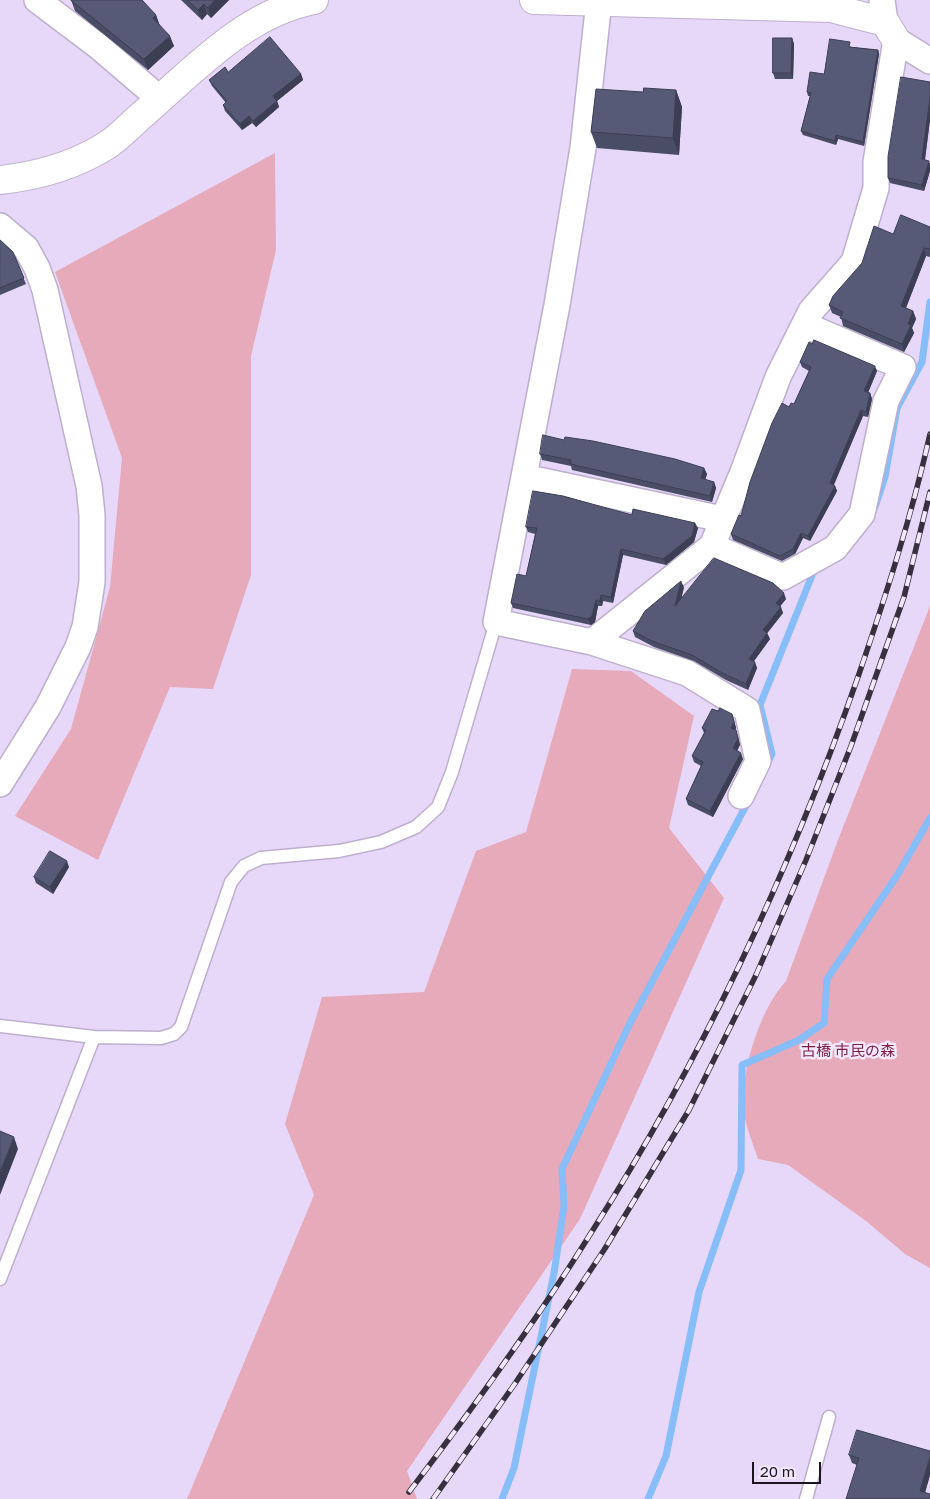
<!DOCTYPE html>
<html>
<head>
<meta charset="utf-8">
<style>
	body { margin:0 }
	#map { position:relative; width:930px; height:1499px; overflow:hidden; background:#e7d8f9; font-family:"Golos Text",sans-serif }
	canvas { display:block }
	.scale { position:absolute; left:752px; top:1462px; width:69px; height:22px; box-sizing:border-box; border:2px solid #1a1520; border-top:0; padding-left:6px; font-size:15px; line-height:18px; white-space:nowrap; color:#1a1520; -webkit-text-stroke:4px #f1e8fc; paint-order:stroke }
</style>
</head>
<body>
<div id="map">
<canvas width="930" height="1499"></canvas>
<div class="scale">20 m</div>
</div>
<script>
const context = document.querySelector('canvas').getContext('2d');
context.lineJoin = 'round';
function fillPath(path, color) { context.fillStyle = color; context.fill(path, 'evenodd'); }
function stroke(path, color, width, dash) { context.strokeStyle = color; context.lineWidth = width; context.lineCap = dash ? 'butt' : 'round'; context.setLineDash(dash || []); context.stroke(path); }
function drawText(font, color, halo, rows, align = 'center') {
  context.font = font + ' "Golos Text","Noto Sans JP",sans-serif'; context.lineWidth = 5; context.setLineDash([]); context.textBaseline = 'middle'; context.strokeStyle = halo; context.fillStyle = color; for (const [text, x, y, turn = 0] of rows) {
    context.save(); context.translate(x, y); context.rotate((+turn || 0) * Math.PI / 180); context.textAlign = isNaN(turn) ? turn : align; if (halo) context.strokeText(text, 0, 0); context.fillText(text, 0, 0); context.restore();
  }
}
fillPath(new Path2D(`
	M275 153 276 250 251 356V575L213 689 170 687 98 860 15 816 71 729 110 587 122 458 55 272Z
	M930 606V1268L905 1254 866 1221 788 1165 758 1159C752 1140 742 1119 743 1099 744 1063 761 1008 786 981L838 840Z
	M572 669 631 671 694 716 669 828 724 898 580 1219 407 1471 417 1499H187L314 1195 285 1124 322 997 424 992 476 851 526 832Z`), '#e6aaba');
stroke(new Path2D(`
	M875 507 885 477 897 408 922 362 930 302
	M766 766 772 754 760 705 813 573 817 570
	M502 1499 514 1468 554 1273 564 1206 562 1169 629 1025 749 800
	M648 1499 666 1456 699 1292 741 1170 742 1065 799 1040 824 1023 827 979 898 874 930 818`), '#87bdf9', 7);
const service = new Path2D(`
	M0 1026 94 1037 161 1038 174 1034 181 1027 231 882 244 866 261 858 339 851 381 842 416 827 438 807 452 772 496 622
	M0 1279 94 1037
	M806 1499 829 1417`);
const minor = new Path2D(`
	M37 0 98 46 160 99
	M882 0 885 22
	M599 1 583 148 557 305 496 622 592 642 712 546 743 472 778 377 811 311 854 262 876 188V162L896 40 930 61
	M0 226 26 248 37 268 45 290 89 486 92 515V582L85 627 78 647 48 707 0 784
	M524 477 722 519
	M712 546 783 577 835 548 862 514 886 401 903 367 805 325
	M592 642 687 673 747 710 758 761 741 796`);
const tertiary = new Path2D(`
	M534 0 831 8 885 22 896 40
	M0 180C37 176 73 166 104 147 118 139 130 125 142 115 193 71 245 13 314 0`);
stroke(service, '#beafce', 15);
stroke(minor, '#beafce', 28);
stroke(tertiary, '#beafce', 30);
stroke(service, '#fff', 12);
stroke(minor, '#fff', 25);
stroke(tertiary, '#fff', 28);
const rail = new Path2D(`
	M409 1492C473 1408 535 1323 591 1233 702 1059 791 869 859 674 886 595 912 515 930 434
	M433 1499 514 1385 604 1250 689 1110 756 975 806 860 851 746 904 597 930 492`);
stroke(rail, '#37313f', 5.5);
stroke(rail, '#f1e8fc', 4, [11]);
fillPath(new Path2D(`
	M71 0 156 15 159 24 174 46 148 70 75 11Z
	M181 0H229L211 18 207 14 202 20Z
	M792 38 794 44 793 79H775L773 73Z
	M851 46V47L878 50 879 54 864 146 838 139 836 145 803 135 801 131 810 96H808L807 92Z
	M228 72 301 74 303 80 277 101 279 107 256 127 252 123 242 130 225 111 223 105 226 103 212 86 209 80Z
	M930 82V120L925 160 930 163V171L924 191 890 183 888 178Z
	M676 90 682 107 679 155 597 148 591 132 643 92Z
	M930 227V257L926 256 906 308 913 311 916 319 912 328 914 333 904 352 843 326 841 317 832 313 829 305 893 234Z
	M0 240 13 252 26 284 0 295Z
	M800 362 877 371 868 393H870L872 399 868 417 863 416 834 485 835 486 837 491 810 541 803 538 795 554 782 561 733 540 731 534 741 516 789 407 794 404 809 371 802 367Z
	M564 440 704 468 707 474 705 480 714 482 716 488 712 502 572 470 571 466 542 460 540 454Z
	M632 515 698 528 694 542 666 565 623 555 613 603 603 601 602 606H598L595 622 591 625 513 608 511 603 526 576 535 534 528 532 526 527Z
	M684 587 681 600 786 599 780 606 783 613 767 633 770 639 754 661 757 668 748 690 726 680 694 661 654 647 635 637 633 631Z
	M734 720 736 728 735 730 738 736 740 745 737 751 743 759 713 817 688 805 686 799 701 766 694 762 692 756 704 733 702 728Z
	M69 867 53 894 36 883 34 877Z
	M849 1455 930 1475 925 1493 852 1463Z`), '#4a4d66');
fillPath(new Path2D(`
	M215 0H229L211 18 208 8Z
	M204 4 207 14 202 20 198 10Z
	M156 15 160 26 153 18Z
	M170 36 174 46 148 70 144 59Z
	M792 38 794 44 793 79 791 73Z
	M878 50 879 54 864 146 863 142Z
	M301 74 303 80 277 101 279 107 256 127 253 121 273 96Z
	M676 90 682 107 679 155 673 138Z
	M930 98V120L924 165 922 159Z
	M249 116 252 123 242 130 240 124Z
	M836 135 838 139 836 145 835 141Z
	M929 161 930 171 924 191 922 185Z
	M924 248 926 256 904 313 901 306Z
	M913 311 916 319 912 328 914 333 904 352 902 344 908 324Z
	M875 366 877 371 866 397 864 391Z
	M870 393 872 399 868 417 866 412Z
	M861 410 863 416 832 488 830 483Z
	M704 468 707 474 704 484 701 478Z
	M714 482 716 488 712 502 710 496Z
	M835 486 837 491 810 541 808 536Z
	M695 523 698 528 694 542 666 565 663 559Z
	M801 533 803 538 795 554 793 549Z
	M621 549 623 555 613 603 611 597Z
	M681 581 684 587 678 612 675 606Z
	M784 593 786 599 778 609 776 603Z
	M601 595 603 601 602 606 600 601Z
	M596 600 598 606 595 622 591 625 588 619Z
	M781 607 783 613 765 636 763 630Z
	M767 633 770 639 751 665 749 659Z
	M755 662 757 668 748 690 746 684Z
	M732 714 736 728 733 734 731 728Z
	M736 730 740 745 735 754 733 748Z
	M741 753 743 759 713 817 710 811Z
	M67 861 69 867 53 894 50 887Z
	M14 1137 18 1149 0 1195V1172Z
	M930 1457V1475L923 1499 920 1491Z`), '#3c3f53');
const building = new Path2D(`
	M71 0H142L156 15 153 18 170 36 144 59Z
	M188 0H215L208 8 204 4 198 10Z
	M270 37 301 74 273 96 277 101 253 121 249 116 240 124 223 105 227 101 209 80 225 67 228 72Z
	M773 38H792L791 73H773Z
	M830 39 850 42 849 47 878 50 863 142 836 135 835 141 801 131 811 93 807 92 810 72 824 74Z
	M901 77 930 82V98L922 159 929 161 922 185 888 178V157Z
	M644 88 676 90 673 138 591 132 596 89 643 92Z
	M901 215 930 227V249L924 248 901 306 913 311 908 324 911 325 902 344 840 318 843 312 829 305 833 296 862 263 874 226 893 234Z
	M0 240 13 252 24 278 0 288Z
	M814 340 875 366 864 391 870 393 866 412 861 410 830 483 835 486 808 536 801 533 793 549 780 556 731 534 739 515 741 516 750 482 772 423 782 403 789 407 791 403 794 404 811 367 800 362 809 342 812 344Z
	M543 435 564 440 565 437 593 441 675 459 704 468 701 478 714 482 710 496 570 464 571 460 540 454Z
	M533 491 563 496 632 515 633 509 695 523 692 536 663 559 621 549 611 597 601 595 600 601 596 600 592 616 588 619 511 603 517 574 526 576 537 528 526 527Z
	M714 558 773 583 784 593 776 603 781 607 763 630 767 633 749 659 755 662 746 684 724 674 692 655 652 641 633 631 645 611 681 581 675 606Z
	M720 708 732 714 734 722 731 728 736 730 738 739 733 748 741 753 710 811 686 799 703 762 692 756 706 730 702 728 712 709 718 711Z
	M50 851 67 861 50 887 34 877Z
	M0 1131 14 1137 0 1172Z
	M857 1430 930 1451V1457L920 1491 930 1494V1499H846L859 1458 849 1455Z`);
fillPath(building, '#565a77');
stroke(building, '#3c3f53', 1);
drawText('15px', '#7d1d44', '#f1e8fc', [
	["古橋 市民の森",848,1051]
]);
</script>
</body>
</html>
